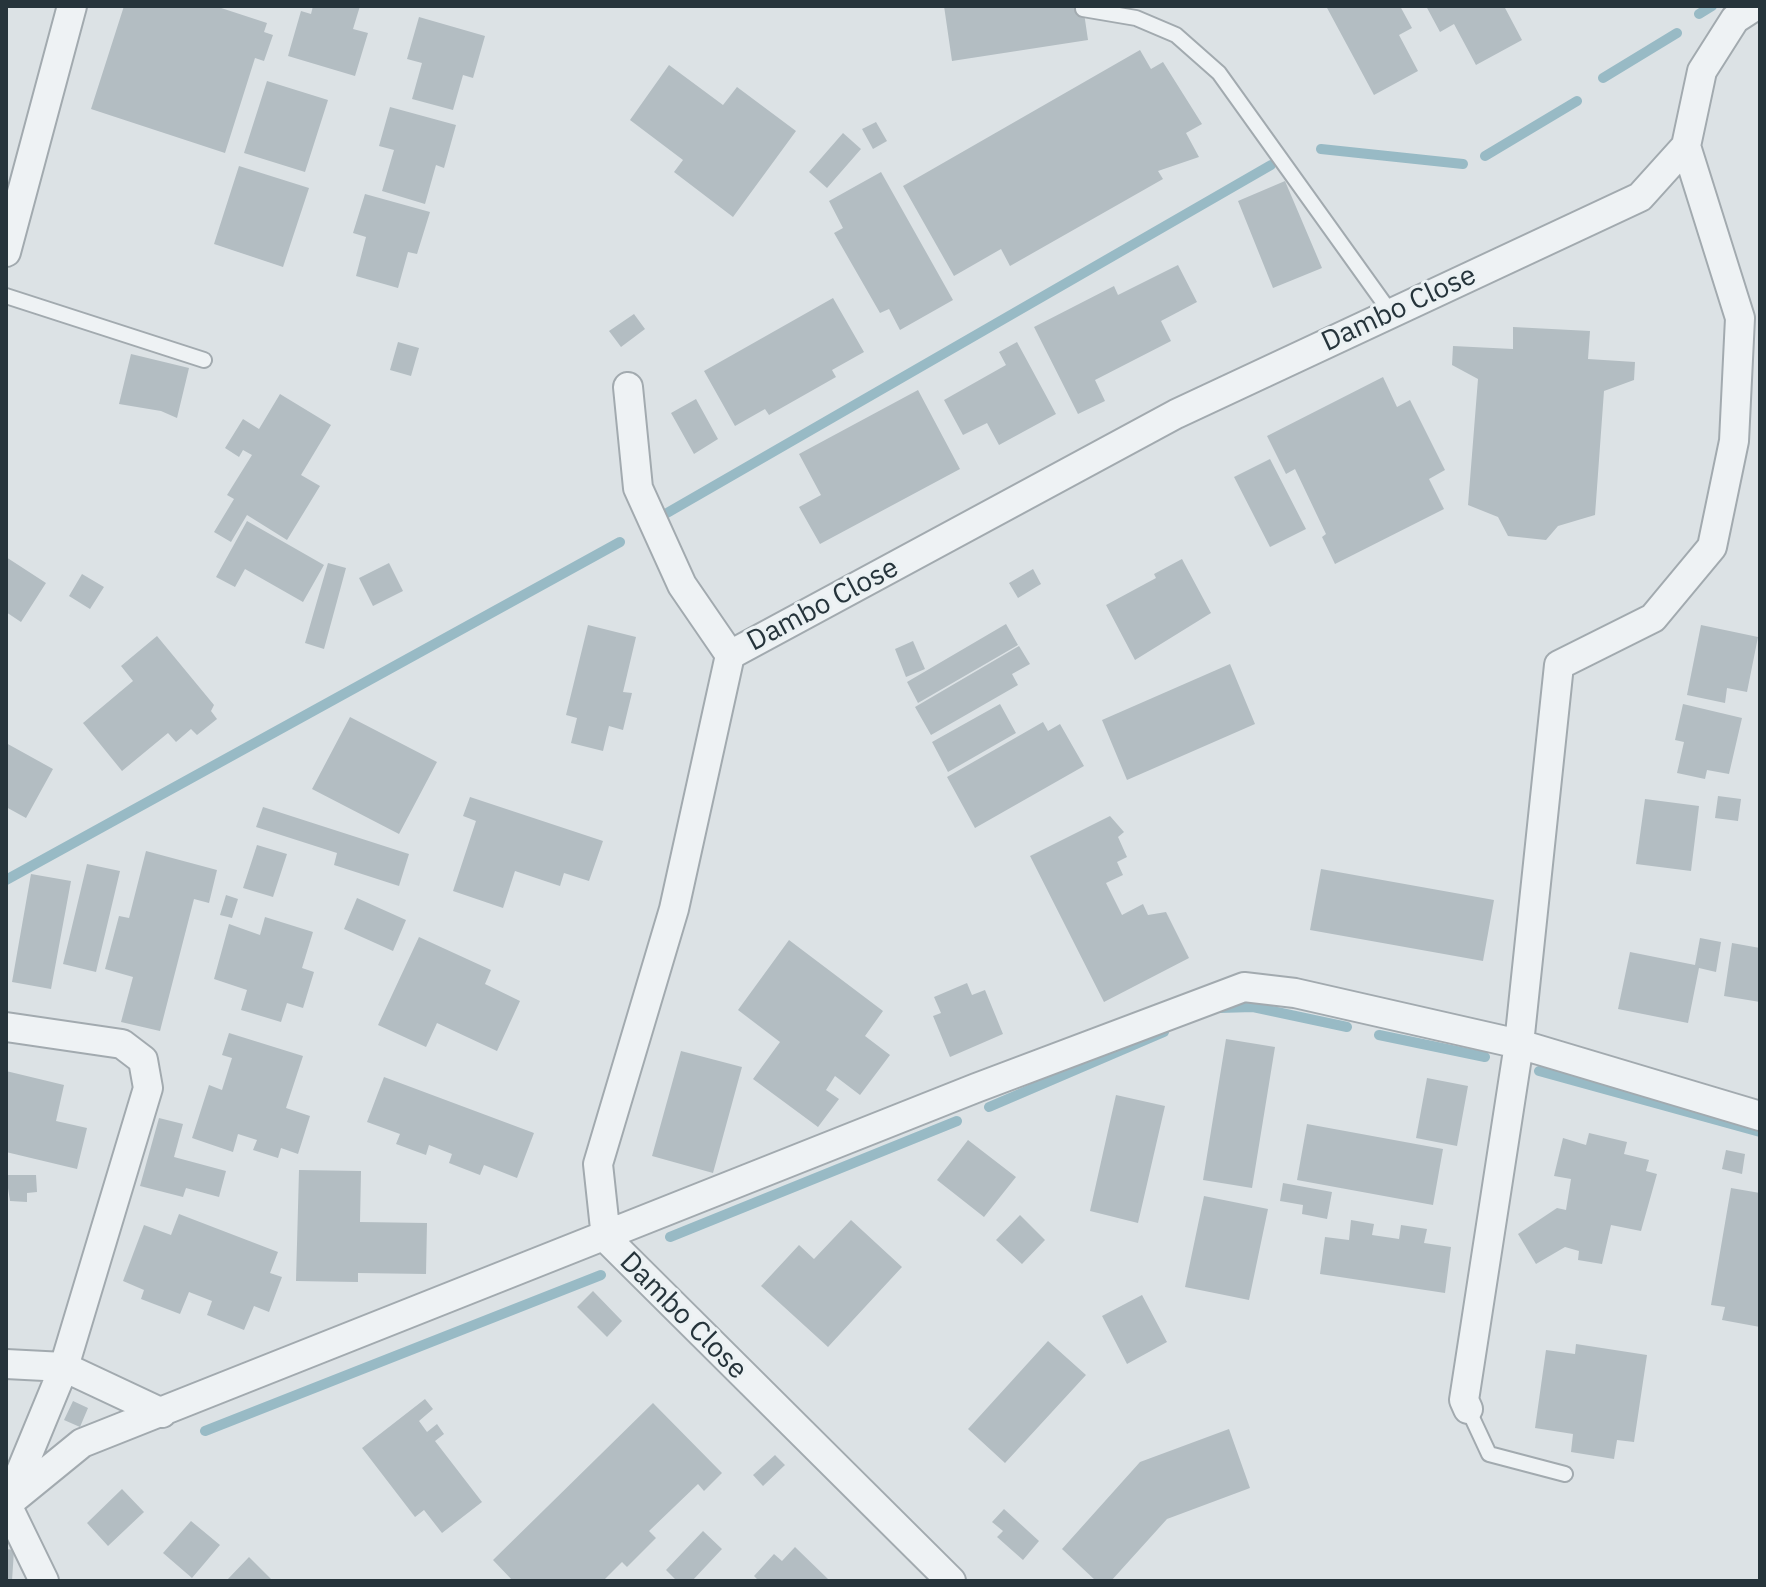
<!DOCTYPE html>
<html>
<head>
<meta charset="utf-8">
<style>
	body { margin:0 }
	#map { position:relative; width:1766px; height:1587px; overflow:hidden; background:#dce2e5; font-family:"IBM Plex Sans",sans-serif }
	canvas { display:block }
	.frame { position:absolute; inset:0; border:8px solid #26343b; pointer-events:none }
</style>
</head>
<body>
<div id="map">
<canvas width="1766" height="1587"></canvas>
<div class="frame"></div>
</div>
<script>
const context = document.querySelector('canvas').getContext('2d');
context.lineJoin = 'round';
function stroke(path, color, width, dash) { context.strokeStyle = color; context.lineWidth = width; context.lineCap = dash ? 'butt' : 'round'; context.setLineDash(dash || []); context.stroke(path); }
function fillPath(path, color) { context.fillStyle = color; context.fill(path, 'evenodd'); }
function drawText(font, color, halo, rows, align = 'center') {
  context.font = font + ' "IBM Plex Sans",sans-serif'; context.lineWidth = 6; context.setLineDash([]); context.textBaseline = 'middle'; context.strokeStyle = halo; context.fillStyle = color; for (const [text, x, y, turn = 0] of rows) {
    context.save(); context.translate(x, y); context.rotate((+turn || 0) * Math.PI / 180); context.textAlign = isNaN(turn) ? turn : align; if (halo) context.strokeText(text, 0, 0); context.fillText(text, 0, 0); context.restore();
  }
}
stroke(new Path2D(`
	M1699 14 1712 6
	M1603 78 1677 33
	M1321 149 1463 164
	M1485 156 1577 101
	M667 513 1271 165
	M6 880 620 542
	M1219 1008 1253 1007 1347 1027
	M1379 1035 1485 1057
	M1539 1071 1760 1132
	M989 1107 1164 1032
	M670 1237 957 1121
	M205 1431 601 1275`), '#98bac5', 10);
fillPath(new Path2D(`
	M124 6H215L267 23 264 32 273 35 264 61 255 58 225 153 91 109Z
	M313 6H360L353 29 368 33 355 76 288 56 301 11 311 14Z
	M944 6H1083L1088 40 952 61Z
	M1326 6H1400L1412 28 1399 35 1418 71 1374 95Z
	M1426 6H1504L1522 40 1476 65 1454 24 1440 32Z
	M419 17 485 36 473 78 463 75 453 110 412 99 422 63 407 59Z
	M1140 50 1151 69 1163 62 1202 124 1186 133 1199 157 1158 171 1163 179 1010 266 1001 249 954 276 903 186Z
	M669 65 723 105 737 87 796 131 733 217 674 172 683 160 630 120Z
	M267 81 328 100 305 172 244 153Z
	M390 107 456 125 444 168 436 165 425 204 382 191 394 150 379 146Z
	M876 122 887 141 873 149 862 129Z
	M843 133 861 149 827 188 809 172Z
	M239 166 309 188 283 267 214 244Z
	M881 172 953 300 900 330 889 309 880 313 834 233 843 228 829 201Z
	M1285 181 1322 268 1273 288 1238 201Z
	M365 194 430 212 417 254 408 252 398 288 356 276 366 237 353 233Z
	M1178 265 1197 302 1161 321 1171 341 1095 380 1105 401 1078 414 1034 327 1114 286 1118 295Z
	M833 298 864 352 832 370 836 377 769 415 765 409 735 426 704 371Z
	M634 314 645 329 621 347 609 331Z
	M1513 327 1590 331 1588 359 1635 362 1634 380 1604 391 1595 515 1558 526 1546 540 1508 536 1498 517 1468 505 1478 379 1452 365 1453 346 1513 349Z
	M398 342 419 348 411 376 390 370Z
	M1017 342 1056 414 999 445 987 423 963 435 944 400 1006 365 999 352Z
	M131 354 189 368 177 418 161 411 119 404Z
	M1383 377 1397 407 1410 400 1445 470 1429 479 1444 509 1335 564 1322 537 1326 534 1295 469 1286 474 1267 436Z
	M918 390 960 469 820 544 799 507 821 495 799 454Z
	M280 394 331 425 301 475 320 486 287 540 247 515 231 542 214 532 234 499 227 495 252 455 243 450 239 457 225 448 243 419 259 429Z
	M696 399 718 439 694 454 671 413Z
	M1270 459 1306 529 1270 547 1234 477Z
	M247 521 324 565 303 602 245 569 235 587 216 577Z
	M6 557 46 583 21 622 6 612Z
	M1182 559 1211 613 1135 660 1106 605 1156 578 1154 574Z
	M328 563 346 568 324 649 305 643Z
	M389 563 403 591 373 606 359 578Z
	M1033 569 1041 584 1018 598 1009 583Z
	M82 574 104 587 90 609 69 596Z
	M1006 624 1018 645 918 703 907 682Z
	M588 625 636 637 623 692 632 693 623 730 609 726 603 751 571 743 577 718 566 715Z
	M1701 625 1758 637 1747 692 1727 688 1725 703 1687 695Z
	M157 636 214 705 211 711 217 719 197 735 191 729 176 742 168 733 122 771 83 723 133 681 121 666Z
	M913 641 925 669 906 677 895 649Z
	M1019 646 1030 664 1012 674 1018 685 931 735 915 707Z
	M1230 664 1255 724 1127 780 1102 720Z
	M1000 704 1016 733 948 772 932 742Z
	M1683 704 1742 718 1729 774 1707 770 1705 779 1677 773 1684 742 1675 740Z
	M350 717 437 762 399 834 312 789Z
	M1043 722 1048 731 1060 724 1084 766 975 828 947 777Z
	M6 743 53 769 26 818 6 807Z
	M1718 796 1741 799 1738 821 1715 818Z
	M470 797 603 841 589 881 564 873 560 886 515 871 503 908 453 891 476 821 463 816Z
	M1645 799 1699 806 1691 871 1636 864Z
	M263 807 409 854 399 886 334 865 337 853 256 827Z
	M1110 816 1124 832 1118 837 1127 857 1117 862 1123 875 1106 883 1122 915 1143 904 1148 915 1166 912 1189 958 1104 1002 1030 856Z
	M257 845 287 854 273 897 243 888Z
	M146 851 217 870 209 903 194 899 160 1031 121 1022 133 977 105 969 119 916 129 918Z
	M87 864 120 871 96 972 63 964Z
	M1321 869 1494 900 1483 961 1310 930Z
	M31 874 71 881 51 989 12 982Z
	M226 895 238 899 232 918 220 915Z
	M357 898 406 920 393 951 344 929Z
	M265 917 313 932 302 968 314 972 303 1008 287 1003 281 1022 241 1010 247 990 214 979 229 924 260 935Z
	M419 937 491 970 485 984 520 1001 497 1051 437 1023 426 1047 378 1025Z
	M1700 938 1721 942 1716 972 1699 968 1688 1023 1618 1009 1630 952 1695 965Z
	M789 940 883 1011 865 1036 890 1055 860 1095 835 1076 826 1090 839 1099 818 1127 753 1079 780 1042 738 1010Z
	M1732 943 1760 948V1002L1724 996Z
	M967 983 972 995 985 990 1003 1034 950 1057 933 1016 941 1013 934 997Z
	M229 1033 303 1056 286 1108 310 1116 298 1154 281 1148 278 1158 253 1150 257 1140 238 1134 233 1152 192 1138 209 1085 222 1090 232 1058 222 1055Z
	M1226 1039 1275 1047 1252 1188 1203 1180Z
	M681 1051 742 1067 713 1173 652 1156Z
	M6 1071 64 1085 56 1121 87 1128 77 1169 6 1152Z
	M384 1077 534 1133 517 1178 484 1165 480 1175 449 1163 452 1154 429 1145 426 1155 396 1144 400 1134 367 1122Z
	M1427 1078 1468 1086 1457 1146 1416 1138Z
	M1116 1095 1165 1106 1138 1223 1090 1211Z
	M159 1118 183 1124 174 1157 226 1171 219 1197 186 1188 183 1197 140 1186Z
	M1307 1124 1443 1149 1433 1205 1297 1180Z
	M1589 1133 1627 1142 1624 1154 1649 1160 1646 1171 1657 1174 1641 1231 1611 1225 1602 1264 1578 1260 1579 1251 1565 1247 1536 1264 1518 1234 1557 1208 1566 1210 1571 1179 1554 1176 1563 1138 1586 1145Z
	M968 1140 1016 1177 984 1217 937 1180Z
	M1726 1150 1745 1154 1742 1174 1722 1169Z
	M299 1170 361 1171 360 1222 427 1223 426 1274 358 1273V1282L296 1281Z
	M6 1175H36L37 1192 27 1193V1202L10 1201Z
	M1283 1183 1332 1192 1327 1219 1302 1214 1303 1205 1280 1201Z
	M1731 1188 1760 1193V1327L1722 1320 1725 1307 1711 1305Z
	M1204 1196 1268 1209 1249 1300 1185 1287Z
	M179 1214 278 1252 270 1273 282 1277 269 1312 254 1306 244 1330 207 1315 212 1301 189 1292 180 1314 141 1299 144 1290 123 1281 144 1225 171 1235Z
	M1020 1215 1045 1240 1022 1264 996 1240Z
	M851 1220 902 1267 828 1347 761 1286 799 1245 814 1259Z
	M1351 1220 1374 1224 1372 1235 1399 1239 1401 1225 1427 1229 1424 1243 1451 1247 1445 1293 1320 1274 1325 1237 1349 1240Z
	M593 1291 622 1321 607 1337 577 1307Z
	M1142 1295 1167 1342 1127 1364 1102 1316Z
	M1048 1341 1086 1375 1005 1463 968 1429Z
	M1576 1344 1647 1355 1634 1442 1617 1440 1614 1459 1571 1452 1573 1434 1535 1428 1546 1350 1575 1354Z
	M425 1399 433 1409 419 1421 427 1432 437 1424 444 1434 435 1441 482 1502 442 1533 424 1510 415 1517 362 1448Z
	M73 1401 88 1408 80 1427 64 1420Z
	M653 1403 722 1473 704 1491 698 1484 649 1531 656 1538 627 1567 622 1562 603 1581H513L493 1560Z
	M1229 1429 1250 1488 1167 1519 1111 1581H1096L1062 1549 1140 1462Z
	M775 1455 785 1465 763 1486 753 1475Z
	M122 1489 144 1512 108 1546 87 1523Z
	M1004 1509 1039 1541 1023 1560 997 1537 1003 1531 992 1522Z
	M191 1521 220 1545 192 1578 163 1553Z
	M703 1531 722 1549 692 1581H677L666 1570Z
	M795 1547 828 1579 826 1581H759L754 1576 774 1554 782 1561Z
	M6 1549 14 1550 12 1581H6Z
	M249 1557 273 1581H226Z`), '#b3bdc2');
const lane = new Path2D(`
	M1083 9 1136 18 1176 35 1219 73 1391 313
	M6 296 204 360
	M1468 1409 1489 1454 1565 1474`);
const street = new Path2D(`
	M6 252 72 6
	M628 387 638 488 682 585 730 655
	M6 1027 122 1044 143 1060 148 1088 64 1367 7 1505 44 1581
	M6 1364 64 1367 162 1413
	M1468 1409 1464 1400 1519 1044 1559 665 1653 618 1712 547 1734 441 1740 318 1686 146
	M6 1505 82 1443 976 1088 1244 987 1295 993 1519 1044 1760 1116
	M951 1581 606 1238 598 1164 674 909 730 655 1176 414 1640 197 1686 146 1702 71 1735 19 1755 6`);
stroke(lane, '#a2aaaf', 18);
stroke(street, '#a2aaaf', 32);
stroke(lane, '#eef2f4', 14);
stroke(street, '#eef2f4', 28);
drawText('28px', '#26343b', '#ebf1f3', [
	["Dambo Close",1399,309,-25],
	["Dambo Close",823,605,-28],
	["Dambo Close",683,1316,45]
]);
</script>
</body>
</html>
